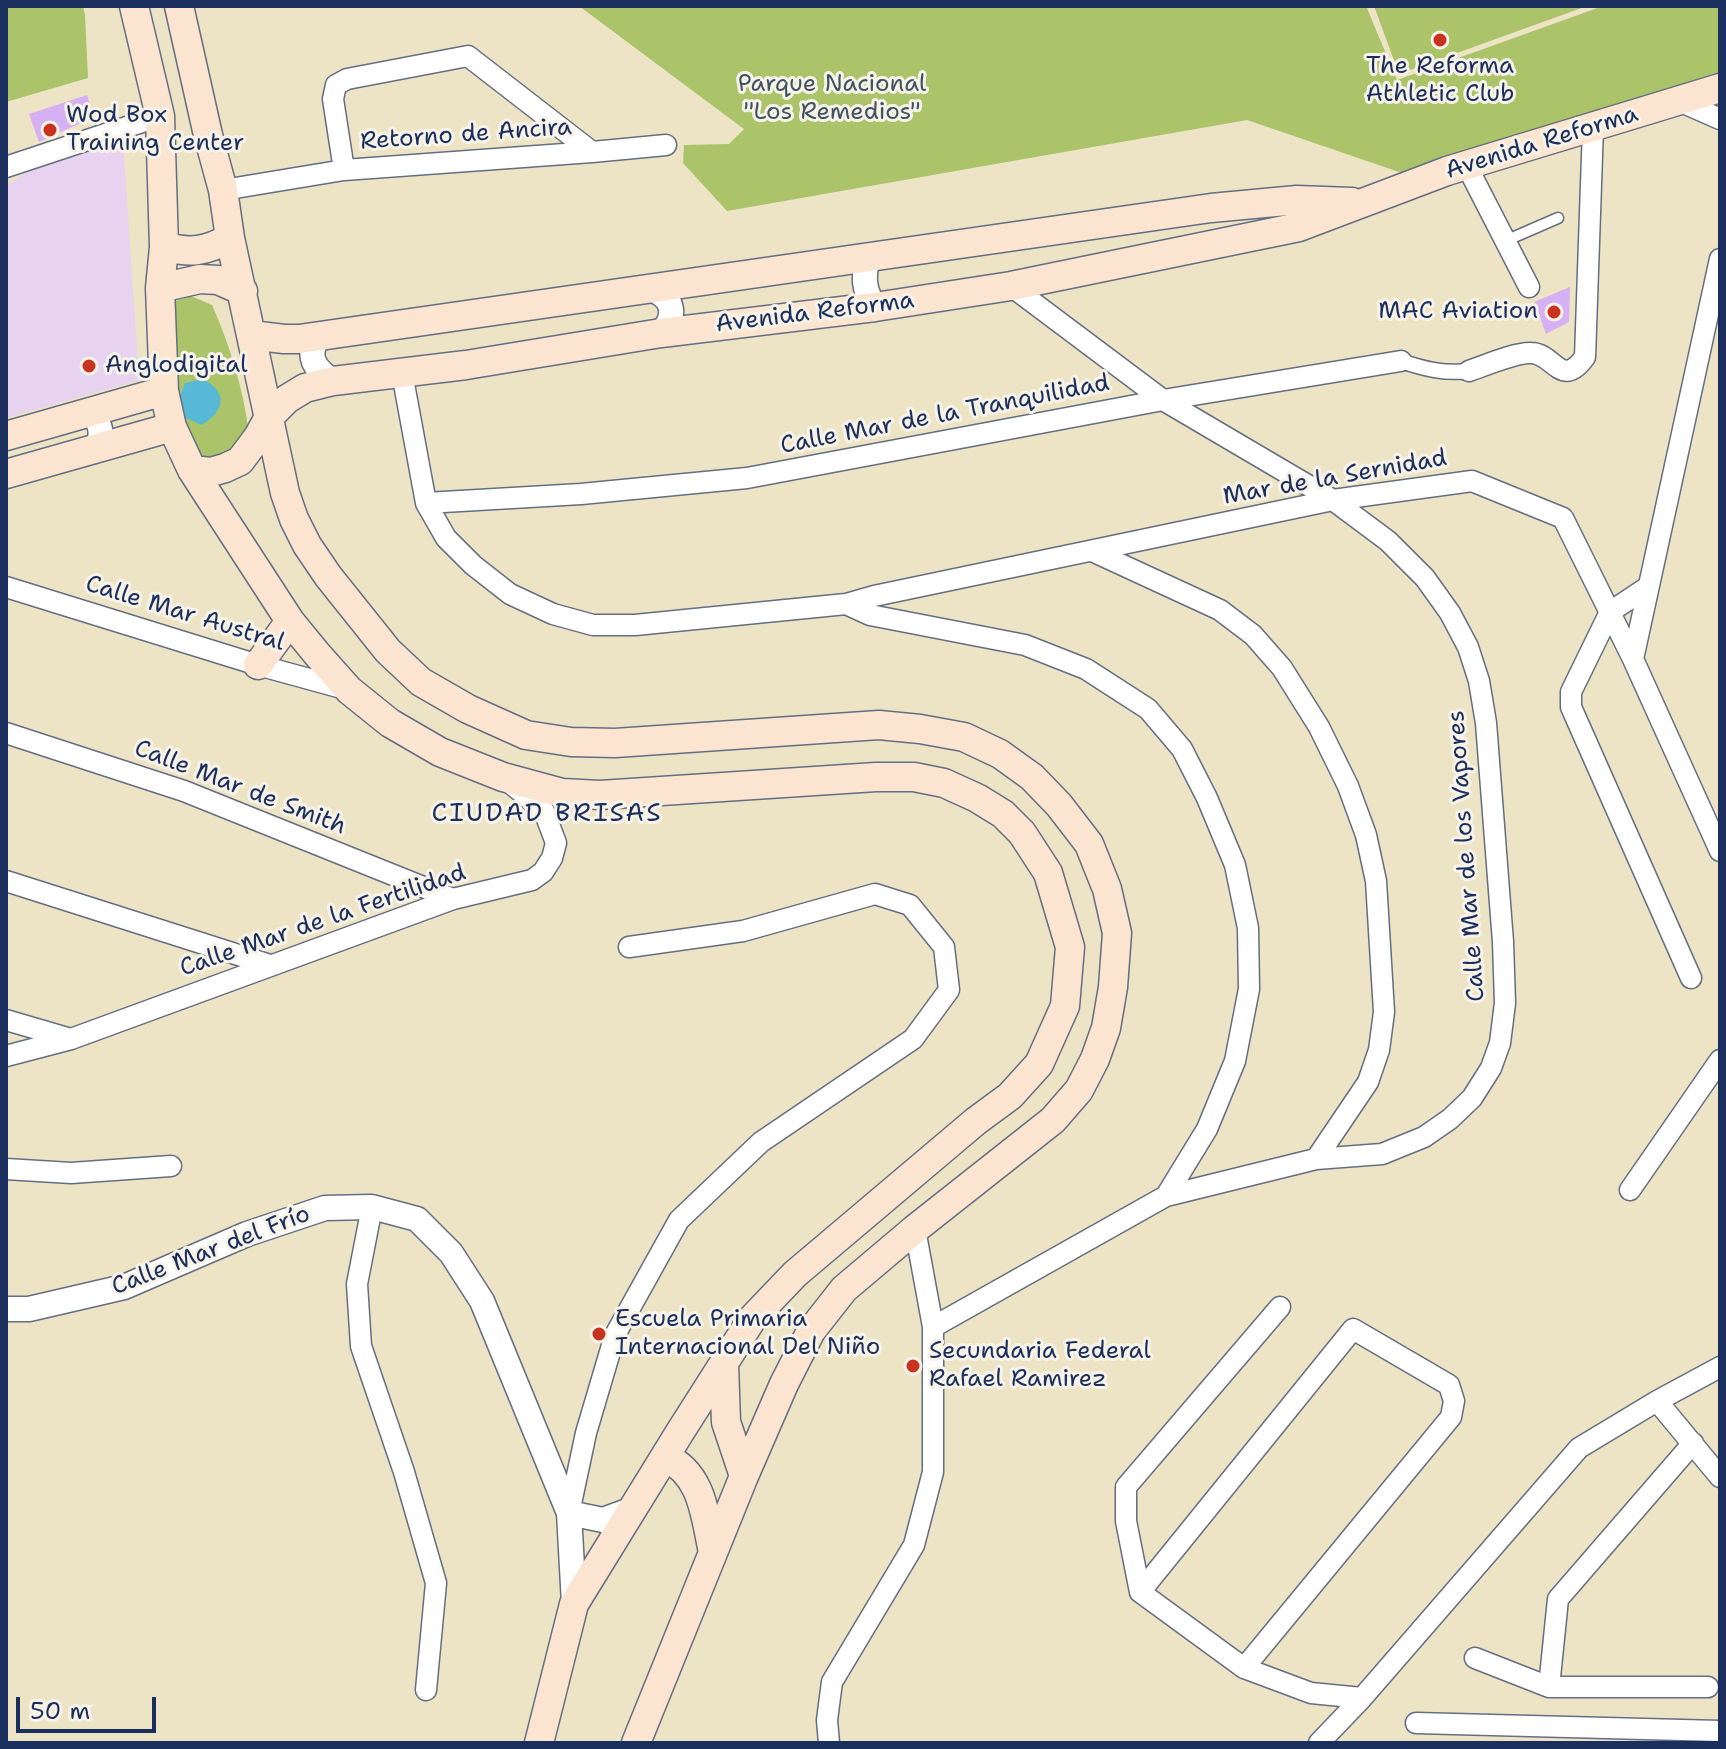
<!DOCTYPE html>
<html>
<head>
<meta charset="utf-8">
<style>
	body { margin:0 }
	#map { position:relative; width:1726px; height:1749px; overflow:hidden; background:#ede4c6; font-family:"Shantell Sans",sans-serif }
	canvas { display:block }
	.frame { position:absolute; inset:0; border:8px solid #1b2f5e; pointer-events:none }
	.scale { position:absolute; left:16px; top:1697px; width:140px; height:36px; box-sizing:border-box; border:4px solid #1b2f5e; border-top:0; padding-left:10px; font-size:24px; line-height:28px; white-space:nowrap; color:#1b2f5e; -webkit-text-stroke:6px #f7f3e8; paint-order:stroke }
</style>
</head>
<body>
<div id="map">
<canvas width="1726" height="1749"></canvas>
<div class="frame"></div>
<div class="scale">50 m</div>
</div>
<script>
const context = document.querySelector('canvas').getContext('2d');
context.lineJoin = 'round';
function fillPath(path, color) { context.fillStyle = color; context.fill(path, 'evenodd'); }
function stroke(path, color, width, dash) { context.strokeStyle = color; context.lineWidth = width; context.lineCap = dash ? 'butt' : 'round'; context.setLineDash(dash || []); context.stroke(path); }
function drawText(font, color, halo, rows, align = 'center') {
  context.font = font + ' "Shantell Sans",sans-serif'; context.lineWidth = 6; context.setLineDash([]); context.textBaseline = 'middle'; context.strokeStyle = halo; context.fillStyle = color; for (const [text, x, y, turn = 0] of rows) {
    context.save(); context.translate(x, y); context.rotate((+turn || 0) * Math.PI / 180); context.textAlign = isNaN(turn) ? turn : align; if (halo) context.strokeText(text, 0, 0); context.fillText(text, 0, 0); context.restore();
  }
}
fillPath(new Path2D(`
	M123 139 139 380 6 418V186L31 169 77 152Z`), '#e7d2ef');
fillPath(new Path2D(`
	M6 6H83L85 15 88 78 6 102Z
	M579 6H1366L1397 80 1603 6H1720V76L1405 174 1247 120 727 211 683 163 684 145 729 144 744 129Z
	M1374 6H1587L1399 74Z
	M191 296 212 305C230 346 244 390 249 435L223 466 183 455 169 303Z`), '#abc369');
fillPath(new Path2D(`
	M203 379C229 393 224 411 202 425L186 418 177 405 185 383Z`), '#57b9d6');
fillPath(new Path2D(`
	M87 95 94 117 39 142 29 114Z
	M1570 287 1569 322 1546 334 1534 302Z`), '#d5b1f4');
const service = new Path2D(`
	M1505 241 1558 218`);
const pedestrian = new Path2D(`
	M1401 361C1424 369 1445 374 1469 371`);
const minor = new Path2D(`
	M1679 101 1720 119
	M1468 165 1473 178 1529 287
	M6 167 160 116
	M344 170 333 99 336 85 347 79 468 56 592 152
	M223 190 344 170 592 152 666 145
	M1469 371C1484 366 1516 352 1531 353 1554 353 1561 390 1585 357L1593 127
	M402 373 426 503 446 538 473 565 510 594 553 614 593 625H635L846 604 874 596 1333 500 1472 481 1563 518 1633 659 1720 851
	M426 503 581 494 747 478 1163 400 1401 361
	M1092 551 1220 610 1253 635 1282 668 1319 727 1348 786 1366 835 1376 881 1384 1012 1379 1050 1368 1082 1316 1159
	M1649 586 1610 612 1571 692V707L1691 978
	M6 587 258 665 349 690
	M846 604 870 615 1025 645 1086 669 1148 709 1182 749 1207 798 1235 865 1248 928 1249 989 1235 1061 1207 1129 1166 1196
	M1633 659 1720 259
	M6 733 184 791 453 899
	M6 881 270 965
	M6 1020 71 1039
	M6 1056 71 1039 453 899 532 880 543 872 552 858 556 843 544 811 509 782
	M6 1169 71 1173 171 1166
	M1630 1190 1720 1060
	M372 1207 357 1284 361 1346 404 1472 436 1583 426 1690
	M1280 1307 1126 1487V1521L1140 1592 1244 1668 1311 1693 1362 1698
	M933 1327 1166 1196 1316 1159 1382 1154 1424 1137 1450 1119 1472 1098 1491 1068 1500 1043 1505 1003 1503 942 1486 723 1479 681 1468 647 1450 613 1425 578 1388 541 1333 500 1163 400 1011 286
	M1657 1401 1720 1477
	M569 1513 586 1433 615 1335 679 1220 761 1142 913 1039 949 990 944 947 910 905 875 894 743 931 629 947
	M1140 1592 1353 1329 1449 1385 1454 1401 1451 1417 1244 1668
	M1475 1658 1549 1687H1708
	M1549 1687 1558 1599 1693 1443
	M1416 1723 1720 1731
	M829 1743 827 1720 832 1682 914 1545 933 1472V1327L915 1229
	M1319 1743 1362 1698 1579 1448 1657 1401 1720 1367`);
const tertiary = new Path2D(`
	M868 257C863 276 863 290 875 307
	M650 289C673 296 678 315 661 333
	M319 336C305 356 315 370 333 381
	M91 412C101 423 103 433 98 447
	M6 1309H29L124 1287 247 1234 325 1208 372 1207 417 1219 451 1253 482 1301 569 1513 574 1604
	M569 1513 603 1520 633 1509`);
const secondary = new Path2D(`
	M134 6 160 116 164 247 160 288 164 391 172 427 192 470 290 621 317 654 349 690 390 723 440 752 503 777 562 793 600 795 876 777H914L944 783 977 798 1003 814 1022 833 1048 873 1070 947 1065 1006 1039 1064 1010 1096 976 1121 795 1274 752 1319 680 1432 574 1604 539 1743
	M179 6 208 135 223 190 230 238 285 493 294 519 307 545 328 576 388 651 421 682 468 709 526 735 571 742 615 743 879 725 920 729 964 737 1000 754 1032 777 1059 805 1089 844 1107 889 1117 933 1113 987 1106 1028 1095 1059 1079 1090 1053 1120 915 1229 844 1289 811 1331 784 1384 744 1476 636 1743
	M164 247C191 253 205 252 230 238
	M160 288 200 279 218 280 243 291
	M251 335 284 339H299L1211 208 1297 200 1352 202
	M6 436 164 391
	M192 470 211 472 225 468 240 461 258 437 269 417 287 399 305 388 333 381 466 365 661 333 875 307 1011 286 1299 227 1447 171 1720 88
	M6 474 172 427
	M258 665 290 621
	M724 1364 726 1422 744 1476
	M665 1457C703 1474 705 1516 713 1552`);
stroke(service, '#646e82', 13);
stroke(pedestrian, '#646e82', 17);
stroke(minor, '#646e82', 23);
stroke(tertiary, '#646e82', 27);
stroke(secondary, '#646e82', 31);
stroke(service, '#fff', 10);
stroke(pedestrian, '#fff', 14);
stroke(minor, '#fff', 20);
stroke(tertiary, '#fff', 24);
stroke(secondary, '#fce5d0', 28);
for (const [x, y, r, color] of [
	[1440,40,8,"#c8321e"],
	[50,130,8,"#c8321e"],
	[1554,312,8,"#c8321e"],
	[89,366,8,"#c8321e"],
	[599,1334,8,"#c8321e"],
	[913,1366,8,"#c8321e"]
]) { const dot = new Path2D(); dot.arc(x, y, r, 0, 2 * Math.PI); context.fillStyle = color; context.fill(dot); stroke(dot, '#f7f3e8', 3); }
drawText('24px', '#1b2f5e', '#f7f3e8', [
	["The Reforma",1440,67,"center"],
	["Athletic Club",1440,95,"center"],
	["Wod Box",66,116],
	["Training Center",66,144],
	["MAC Aviation",1538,312,"right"],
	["Anglodigital",105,366],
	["Escuela Primaria",615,1320],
	["Internacional Del Niño",615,1348],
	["Secundaria Federal",929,1352],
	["Rafael Ramirez",929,1380]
], 'left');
drawText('24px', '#3f5461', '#f7f3e8', [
	["Parque Nacional",832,85],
	["\"Los Remedios\"",832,113]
]);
drawText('24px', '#1b2f5e', '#f7f3e8', [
	["Retorno de Ancira",466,135,-4],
	["Avenida Reforma",1542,143,-17],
	["Avenida Reforma",815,313,-7],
	["Calle Mar de la Tranquilidad",945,415,-11],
	["Mar de la Sernidad",1335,478,-10],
	["Calle Mar Austral",185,614,17],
	["Calle Mar de Smith",240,788,21],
	["Calle Mar de los Vapores",1467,856,-94],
	["Calle Mar de la Fertilidad",323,921,-19],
	["Calle Mar del Frío",211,1251,-21]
]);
context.letterSpacing = '2px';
drawText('26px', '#1b2f5e', '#f7f3e8', [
	["CIUDAD BRISAS",547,814]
]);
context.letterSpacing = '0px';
</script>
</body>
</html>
